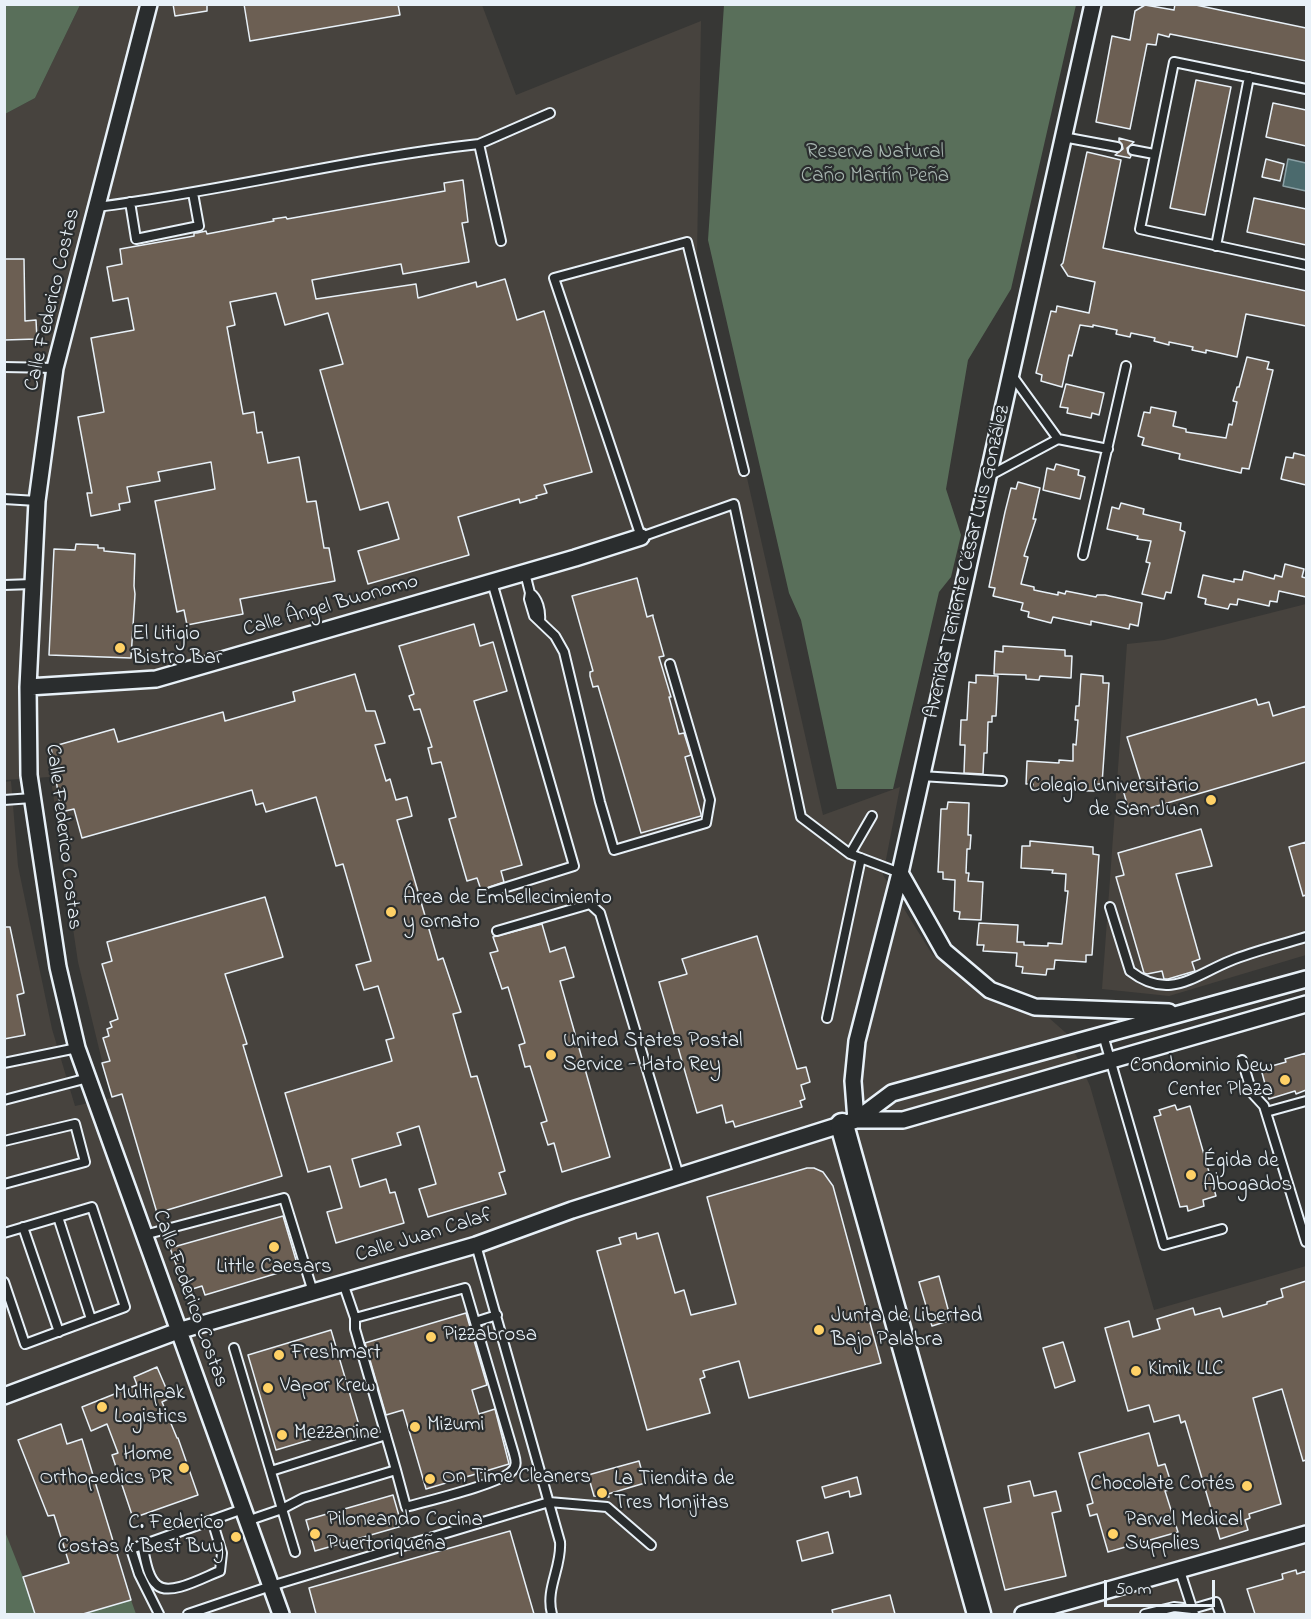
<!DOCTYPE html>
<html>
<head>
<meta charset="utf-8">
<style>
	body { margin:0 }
	#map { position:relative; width:1311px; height:1619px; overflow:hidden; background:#373735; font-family:"Indie Flower",sans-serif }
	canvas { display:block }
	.frame { position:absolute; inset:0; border:6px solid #e8f1f8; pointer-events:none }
	.scale { position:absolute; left:1104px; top:1580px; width:111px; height:27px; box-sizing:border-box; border:3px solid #e8f1f8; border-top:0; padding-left:8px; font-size:18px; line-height:21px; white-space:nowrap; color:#e8f1f8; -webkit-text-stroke:4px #2a2d2e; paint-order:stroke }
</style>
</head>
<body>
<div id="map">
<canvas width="1311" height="1619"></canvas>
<div class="frame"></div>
<div class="scale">50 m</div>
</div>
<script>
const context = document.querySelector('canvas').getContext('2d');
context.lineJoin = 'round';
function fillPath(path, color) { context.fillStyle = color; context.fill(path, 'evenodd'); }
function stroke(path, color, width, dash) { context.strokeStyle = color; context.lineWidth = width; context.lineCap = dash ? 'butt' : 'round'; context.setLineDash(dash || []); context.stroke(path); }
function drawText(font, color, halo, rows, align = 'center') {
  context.font = font + ' "Indie Flower",sans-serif'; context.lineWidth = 4.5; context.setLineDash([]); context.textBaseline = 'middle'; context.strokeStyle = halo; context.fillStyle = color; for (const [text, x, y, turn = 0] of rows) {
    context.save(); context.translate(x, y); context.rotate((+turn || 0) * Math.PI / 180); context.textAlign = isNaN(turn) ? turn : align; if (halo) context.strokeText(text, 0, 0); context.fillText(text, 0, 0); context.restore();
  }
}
fillPath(new Path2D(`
	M80 5H482L516 95 701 21 697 256 823 815 900 787 883 875 932 954 985 999 1048 1017 1066 1033 1090 1086 1154 1310 1306 1266V1614H5V782L11 781 18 866 52 1029 75 1106 111 1098 78 962 51 780 49 777 5 780V114L35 98Z
	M1306 604V955L1169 996 1102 989 1127 644 1164 640Z`), '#47433e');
fillPath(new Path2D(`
	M5 4 80 5 35 98 5 114Z
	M724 5H1076L1011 289 968 360 946 489 961 535 951 577 939 592 893 789H837L801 620 789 593 708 240Z
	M4 1529 23 1577 35 1614H5Z
	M131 1600 136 1614H83Z`), '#596f5a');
const water = new Path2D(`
	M1288 159 1306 163V191L1283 186Z`);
fillPath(water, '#4b6a6d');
stroke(water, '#8aa0a5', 1.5);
const building = new Path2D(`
	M173 4H207V11L175 16Z
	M244 4H398L400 15 250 41Z
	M1175 4H1191L1306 28V61L1170 34 1169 37 1158 34 1156 45 1147 44 1130 129 1096 122 1112 36 1130 40 1135 11 1145 5 1174 10Z
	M1196 80 1231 87 1205 215 1170 208Z
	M1273 103 1306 110V146L1266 137Z
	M1119 138 1134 142 1127 148 1128 153 1131 156 1130 158 1115 155 1123 149 1122 144 1119 141Z
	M1087 152 1121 160 1103 248 1306 291V326L1246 314 1237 357 1206 350V353L1192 350 1193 347 1169 342V345L1154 341 1155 338 1131 333 1130 337 1116 334 1117 330 1093 325V327L1080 325 1072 356 1069 355 1062 387 1041 381 1042 375 1036 373 1051 311 1056 312 1057 306 1089 313 1095 282 1068 276 1061 265 1063 263Z
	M1266 159 1284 164 1280 181 1262 177Z
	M463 180 468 222 462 223 469 262 403 274 401 264 312 280 316 299 416 284 418 298 476 282 477 287 505 279 517 320 544 311 592 472 544 485 547 493 536 496 537 498 520 503 519 499 458 517 469 555 368 584 358 551 399 539 388 502 360 510 320 370 343 364 328 313 285 325 276 293 230 302 235 325 227 327 243 414 254 412 257 433 262 432 268 463 299 457 307 502 316 501 324 548H329L335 581 240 599 243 614 187 625 184 610 177 612 155 501 215 489 211 462 158 472 160 481 127 487 130 502 119 504 120 510 91 516 87 493H92L78 417 104 412 91 338 134 330 128 298 113 301 107 267 122 264 120 249 194 236V233H197L206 231 207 234 274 221 273 219 286 217 287 219 445 191 444 183Z
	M1254 198 1306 209V245L1247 232Z
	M4 259H24L25 321 36 320 37 339 4 340Z
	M1247 357 1269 362 1267 369 1273 370 1249 469 1242 468 1241 473 1179 459 1180 454 1142 445 1144 438 1138 436 1144 412 1150 413 1151 407 1176 412 1173 426 1186 429V432L1226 438 1229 424 1232 425 1237 402 1233 401 1237 387H1239Z
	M1066 384 1104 393 1099 415 1092 413 1091 418 1067 413 1068 408 1060 407Z
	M1294 453 1306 456V485L1281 479 1286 457 1293 458Z
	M1056 464 1079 470 1078 475 1085 477 1080 499 1043 490 1047 468 1054 470Z
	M1018 482 1040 488 1033 519H1036L1024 556 1028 557 1021 584 1034 587V590L1058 595V592L1065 594 1066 591 1096 597 1097 595H1105L1142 603 1138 626 1130 624 1129 629 1091 621V625L1053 617 1051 623 1028 617 1029 612 1021 610 1023 603 993 596 995 588 989 587 1005 512 1011 488 1016 489Z
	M1121 503 1144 509 1143 514 1181 523 1180 530 1185 532 1171 593 1166 592 1164 599 1142 594 1150 563 1146 562 1151 541 1137 539 1138 536 1107 529 1112 507 1119 509Z
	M76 544 98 545V548H104V551L135 554 134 586 135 594 131 658 49 655 54 549 75 550Z
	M1285 564 1304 569 1302 577 1306 578V597L1279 591 1277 602 1270 601 1269 606 1238 599 1237 605 1230 604 1228 609 1205 604 1206 599 1198 597 1203 575 1234 582V579L1242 580 1244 571 1274 579 1275 575 1282 577Z
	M637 578 647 617 653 615V617L664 656 659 657 671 697H669L679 734 684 733 691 755 685 757 701 814V816L641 833 598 686 593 687 590 676V672L593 671 572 596Z
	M474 624 480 646 493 642 507 691 474 701 522 865 501 871 504 882 481 890 477 878 467 881 449 819 456 817 441 762 432 764 428 748 432 747 420 709 414 710 409 696 414 694 399 646Z
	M1003 646 1065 650V656H1072L1071 678 1040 676 1039 680 1026 679V675L994 674 995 651 1003 652Z
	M355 674 366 711H375L385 743 375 745 386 781 390 779 396 800 407 797 412 816 397 820 438 960 443 958 461 1012 453 1014 471 1077 477 1076 505 1171 499 1173 506 1194 428 1217 419 1189 436 1184 419 1126 397 1133 401 1145 352 1159 360 1187 386 1179 390 1193 395 1192 404 1223 336 1243 327 1212 342 1208 330 1166 308 1172 285 1093 392 1061 386 1040 394 1038 378 986 364 990 356 965 371 961 343 864 336 866 316 797 266 812 263 803 256 805 252 790 82 838 74 809 61 812 51 747 114 729 118 742 223 712 225 721 295 701 293 692Z
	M1081 674 1103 676V683H1109L1102 784H1097L1096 791 1032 790 1033 784H1026L1027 761 1059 763V760L1073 761V744L1076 745 1078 720H1075L1076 706H1079Z
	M976 675 998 676 996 716H992V722H988L987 753H984L983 774 964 773 965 745H960L961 720H967L969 682 976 683Z
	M1256 699 1258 705 1269 702 1273 716 1306 706V762L1130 814 1123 790 1142 785 1127 737Z
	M948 802 969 803 968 835H971L970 849H967L966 873H969L968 881 983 882 981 920 959 919 960 912 954 911 955 880 943 879V872H938L941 809H947Z
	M1201 829 1212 866 1176 874 1200 959 1192 962 1195 971 1168 979H1164L1162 971 1147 974 1144 973 1116 877 1124 875 1118 853Z
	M1030 841 1093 847V854L1099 855 1092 955H1086V962L1055 960 1054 969H1047L1046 975 1022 973 1023 967 1016 966 1017 953 983 951 984 945H977L979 923 1018 925 1017 942H1024V945L1048 946V943L1062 944 1068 891H1065L1066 874 1052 873 1053 870 1021 868 1022 846H1030Z
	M1306 842V895L1303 896 1289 847Z
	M265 897 283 957 225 974 247 1044 243 1045 282 1176 157 1213 122 1094 112 1097 102 1063 110 1061 103 1038 109 1036 107 1029 112 1027 110 1022 118 1019 102 964 112 961 107 942Z
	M542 924 550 952 565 947 574 977 560 981 610 1157 562 1172 554 1143 548 1145 541 1123 547 1121 530 1066 525 1067 519 1045 525 1043 508 987 502 989 490 953 498 951 493 937Z
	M4 927H10L24 993 17 995 25 1035 4 1039Z
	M757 936 797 1069 806 1067 810 1082 801 1085 805 1099 800 1101 802 1107 735 1127 733 1121 726 1123 722 1105 697 1113 659 982 687 974 682 959Z
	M1306 1053V1090L1296 1094 1295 1091 1269 1099 1261 1069 1286 1062 1285 1059Z
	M1175 1105 1177 1110 1190 1106 1216 1196 1203 1200 1204 1206 1188 1211 1187 1206 1180 1207 1154 1117 1161 1115 1159 1110Z
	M807 1168H814L823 1172 833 1186 881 1363 749 1398 739 1361 703 1371 705 1377 700 1379 710 1413 647 1430 597 1251 621 1244 619 1238 636 1233 637 1239 658 1233 675 1293 684 1290 691 1315 736 1304 707 1197Z
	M283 1216 298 1267 205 1295 202 1286 186 1291 170 1248Z
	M939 1276 951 1320 932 1326 919 1282Z
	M1306 1281V1460L1303 1461 1282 1389 1253 1398 1281 1504 1249 1514 1250 1518 1245 1520 1248 1530 1220 1539 1185 1421 1181 1423 1179 1415 1154 1422 1149 1405 1128 1411 1105 1328 1129 1321 1133 1337 1160 1329 1157 1319 1193 1308 1195 1315 1220 1308 1223 1317 1267 1304V1302L1283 1297 1281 1289Z
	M466 1313 487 1385 472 1390 479 1414 495 1409 509 1464 426 1489 403 1410 386 1415 365 1343Z
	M331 1330 359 1425 276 1450 248 1355Z
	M1063 1342 1075 1381 1055 1388 1043 1348Z
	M157 1367 169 1395 166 1396 168 1399 162 1402 177 1438H178L198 1495 133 1518 112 1455 118 1453 107 1424 91 1431 82 1407 137 1385 134 1377Z
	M61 1424 67 1444 82 1439 131 1600 83 1614H35L23 1577 69 1563 54 1515 48 1516 18 1440Z
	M1149 1433 1158 1466 1165 1464 1173 1489 1165 1491 1178 1532 1108 1552 1097 1514 1090 1516 1087 1505 1093 1503 1079 1453Z
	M639 1461 645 1483 608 1494 609 1497 594 1496 588 1475Z
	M857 1477 861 1494 850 1497 849 1491 825 1498 822 1487Z
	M1030 1481 1034 1496 1056 1491 1061 1511 1052 1513 1066 1576 1005 1590 984 1508 1011 1502 1008 1486Z
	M393 1495 402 1526 315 1551 306 1520Z
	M510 1531 534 1614H316L309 1588Z
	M828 1532 833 1553 802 1561 797 1541Z
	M1296 1570 1297 1574 1306 1571V1614H1255L1247 1589 1283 1579 1282 1574Z
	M890 1595 895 1614H833L832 1610Z`);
fillPath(building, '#6c5f53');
stroke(building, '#e8f1f8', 1.5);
const lane = new Path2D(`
	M1306 89 1174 62 1140 229 1306 265
	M1063 137 1117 147
	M479 144 550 113
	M1133 150 1154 154
	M130 202 136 239 199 226 193 193
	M97 207C225 191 351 158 479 144L501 241
	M1216 246 1249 77
	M4 367 55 368
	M1011 374 1058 439
	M744 471 687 242 554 278 641 537 734 504 801 817 850 854 900 873
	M989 476 1058 439 1108 449
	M4 499 37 501
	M1083 555 1126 366
	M525 573 530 593 529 599 534 616 555 636 564 652 600 802 614 850 706 823 710 800 670 664
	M4 585 33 584
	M530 593C538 598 541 611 540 621
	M921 776 1002 781
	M4 800 32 798
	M850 854 872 816
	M491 892 574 866 492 582
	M1110 907 1130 971C1169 1001 1193 976 1230 961 1254 951 1281 945 1306 937
	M497 931 590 904 600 913 679 1176
	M827 1018 861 858
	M1103 1035 1164 1245 1222 1229
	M1242 1060 1252 1093 1264 1106 1306 1242
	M4 1063 77 1048
	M4 1100 88 1078
	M1266 1112 1306 1101
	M4 1141 75 1124 85 1162 4 1184
	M58 1217 91 1319
	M23 1227 59 1332
	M4 1233 92 1207 125 1307 25 1344 4 1282
	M144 1235 284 1198 313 1292
	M476 1245 560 1542C562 1567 545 1589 552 1614
	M355 1318 465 1288 475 1322 497 1315
	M234 1348 282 1509 303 1498 396 1470 355 1329V1318L343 1283
	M396 1470 406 1507C427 1501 500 1484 512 1471 517 1466 516 1461 514 1454L475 1322
	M271 1471 386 1435
	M247 1521 282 1509 295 1552
	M142 1544C145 1556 147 1577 157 1585 170 1597 206 1576 220 1571L222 1553 212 1520
	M1180 1571 1194 1614
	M159 1614 139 1574 131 1549 243 1509
	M188 1614 271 1586 549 1502 607 1507 651 1545
	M1145 1614 1174 1607 1192 1609 1216 1602 1220 1614`);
const street = new Path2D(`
	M149 4 55 368 37 501 28 687 29 775 58 967 77 1048 281 1614
	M28 687 156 679 575 558 641 537
	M900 873 944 951 990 990 1035 1007 1169 1012
	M856 1120 853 1081 857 1041 900 873 1093 4
	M856 1120 892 1093 1306 979
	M4 1396 178 1331 476 1245 572 1210 856 1120H903L1306 1004
	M1023 1614 1306 1534`);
const secondary = new Path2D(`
	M842 1125 979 1614`);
stroke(lane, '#e8f1f8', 12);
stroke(street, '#e8f1f8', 20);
stroke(secondary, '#e8f1f8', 27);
stroke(lane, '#2a2d2e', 8);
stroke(street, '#2a2d2e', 15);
stroke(secondary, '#2a2d2e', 22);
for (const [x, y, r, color] of [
	[120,648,6,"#ffd166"],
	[1211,800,6,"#ffd166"],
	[391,912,6,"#ffd166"],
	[551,1055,6,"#ffd166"],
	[1285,1080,6,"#ffd166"],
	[1191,1175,6,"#ffd166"],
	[274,1247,6,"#ffd166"],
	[819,1330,6,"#ffd166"],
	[431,1337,6,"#ffd166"],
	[279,1355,6,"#ffd166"],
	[1136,1371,6,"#ffd166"],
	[268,1388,6,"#ffd166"],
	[102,1407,6,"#ffd166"],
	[415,1427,6,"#ffd166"],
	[282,1435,6,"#ffd166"],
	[184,1468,6,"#ffd166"],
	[430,1479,6,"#ffd166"],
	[1247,1486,6,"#ffd166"],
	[602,1493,6,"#ffd166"],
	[315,1534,6,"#ffd166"],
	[1113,1534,6,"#ffd166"],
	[236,1537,6,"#ffd166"]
]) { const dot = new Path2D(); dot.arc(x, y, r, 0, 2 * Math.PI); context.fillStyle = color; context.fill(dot); stroke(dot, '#2a2d2e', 2); }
drawText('21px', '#a8b6b1', '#2a2d2e', [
	["Reserva Natural",875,154],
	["Caño Martín Peña",875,178]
]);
drawText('21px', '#e8f1f8', '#2a2d2e', [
	["Calle Federico Costas",54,300,-77],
	["Avenida Teniente César Luis González",969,562,-77],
	["Calle Ángel Buonomo",331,607,-16],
	["Calle Federico Costas",62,837,83],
	["Calle Juan Calaf",424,1237,-17],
	["Calle Federico Costas",189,1299,70]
]);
drawText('21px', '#e8f1f8', '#2a2d2e', [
	["El Litigio",132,636],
	["Bistro Bar",132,660],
	["Colegio Universitario",1199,788,"right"],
	["de San Juan",1199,812,"right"],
	["Área de Embellecimiento",403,900],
	["y Ornato",403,924],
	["United States Postal",563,1043],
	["Service - Hato Rey",563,1067],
	["Condominio New",1273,1068,"right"],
	["Center Plaza",1273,1092,"right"],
	["Égida de",1203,1163],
	["Abogados",1203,1187],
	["Little Caesars",274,1269,"center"],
	["Junta de Libertad",831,1318],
	["Bajo Palabra",831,1342],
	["Pizzabrosa",443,1337],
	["Freshmart",291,1355],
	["Kimik LLC",1148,1371],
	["Vapor Krew",280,1388],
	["Multipak",114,1395],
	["Logistics",114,1419],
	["Mizumi",427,1427],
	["Mezzanine",294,1435],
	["Home",172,1456,"right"],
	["Orthopedics PR",172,1480,"right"],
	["On Time Cleaners",442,1479],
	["La Tiendita de",614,1481],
	["Tres Monjitas",614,1505],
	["Chocolate Cortés",1235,1486,"right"],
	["Piloneando Cocina",327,1522],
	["Puertoriqueña",327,1546],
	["Parvel Medical",1125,1522],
	["Supplies",1125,1546],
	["C. Federico",224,1525,"right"],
	["Costas & Best Buy",224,1549,"right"]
], 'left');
</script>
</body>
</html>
